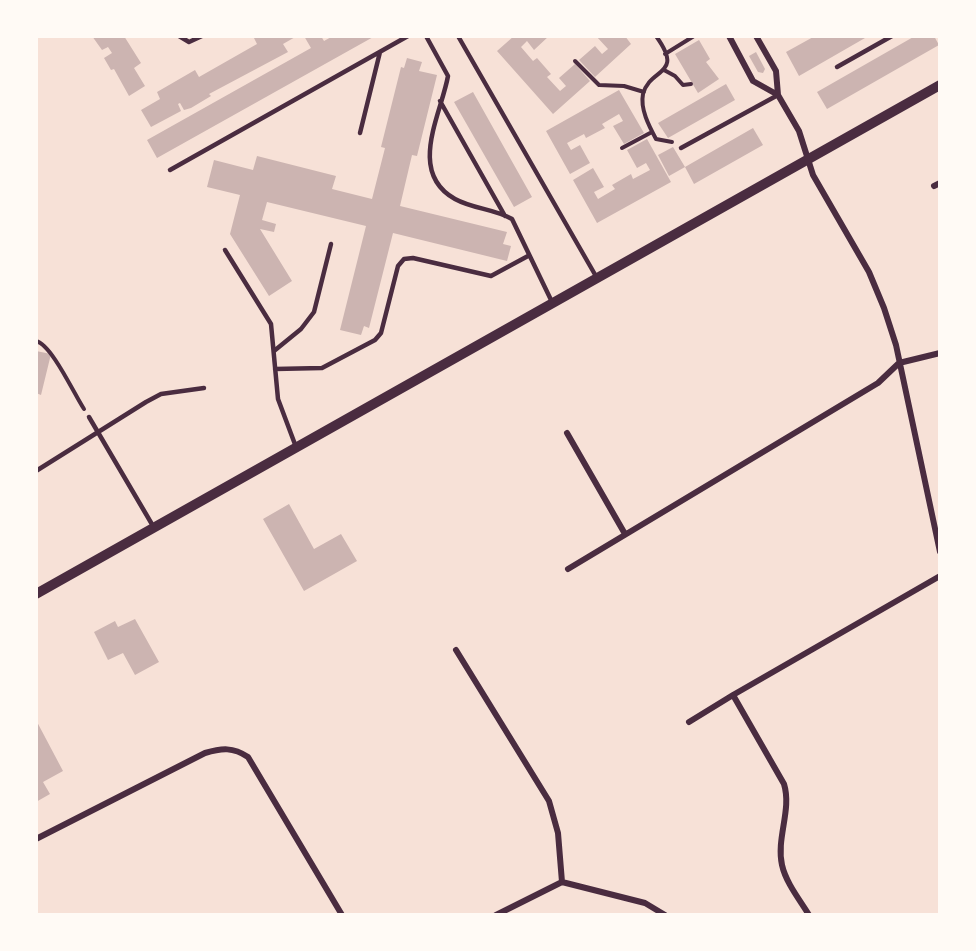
<!DOCTYPE html>
<html>
<head>
<meta charset="utf-8">
<style>
	body { margin:0 }
	#map { position:relative; width:976px; height:951px; overflow:hidden; background:#f7e1d7; font-family:Quicksand,sans-serif }
	canvas { display:block }
	.frame { position:absolute; inset:0; border:38px solid #fffaf5; pointer-events:none }
</style>
</head>
<body>
<div id="map">
<canvas width="976" height="951"></canvas>
<div class="frame"></div>
</div>
<script>
const context = document.querySelector('canvas').getContext('2d');
context.lineJoin = 'round';
function fillPath(path, color) { context.fillStyle = color; context.fill(path, 'evenodd'); }
function stroke(path, color, width, dash) { context.strokeStyle = color; context.lineWidth = width; context.lineCap = dash ? 'butt' : 'round'; context.setLineDash(dash || []); context.stroke(path); }
fillPath(new Path2D(`
	M92 36H124L141 63 134 68 145 86 129 96 114 69 111 70 104 58 112 53 108 47 102 50Z
	M256 36H297L283 44 288 52 209 94 211 96 191 108 184 110 180 103 178 104 181 111 151 127 141 110 160 99 157 92 195 70 199 77 257 44 254 38Z
	M304 36H321L324 41 333 36H375L157 158 147 140 311 48Z
	M514 36H549L534 50 527 41 521 47 533 61 537 58 551 74 547 77 560 91 566 86 559 78 575 64 590 81 553 114 497 51Z
	M596 36H625L631 44 595 77 579 60 595 46 602 54 608 49Z
	M815 36H863L865 38 799 76 786 52Z
	M915 36H934L939 45 827 109 817 92Z
	M699 40 710 59 706 62 719 79 698 93 675 54Z
	M756 52 765 69 763 73 758 72 749 56Z
	M407 58 422 62 419 71 437 75 417 156 412 155 400 206 507 232 503 244 511 246 507 261 393 233 369 328 364 326 361 335 340 330 366 226 267 202 262 220 276 224 274 232 260 229 292 281 269 296 230 234 240 195 207 187 214 160 253 170 257 156 336 176 332 189 372 199 385 148 381 147 401 67 404 68Z
	M726 84 735 100 668 138 658 123Z
	M619 90 644 133 624 144 613 126 623 121 619 114 602 124 605 128 586 138 584 134 567 143 571 150 580 145 590 163 570 174 546 131Z
	M473 92 532 197 514 207 454 102Z
	M753 128 763 145 694 184 685 167Z
	M647 139 671 182 597 223 573 180 593 168 604 187 594 192 598 199 615 189 612 185 631 174 633 179 650 170 646 163 637 168 627 150Z
	M673 147 685 167 669 176 658 155Z
	M36 351 51 354 41 395 36 393Z
	M289 504 314 549 341 534 357 561 304 591 263 519Z
	M135 619 159 662 135 675 123 653 108 660 94 632 115 621 118 627Z
	M36 720 63 771 43 782 50 794 36 802Z`), '#ccb4b1');
stroke(new Path2D(`
	M656 36C685 76 650 67 643 94 640 109 649 126 656 139L672 142
	M665 54 694 36
	M575 61 599 85 624 86 644 92
	M664 70 675 76 683 85 691 84
	M622 148 652 132
	M36 341C52 345 74 394 84 409`), '#4a2c40', 4);
stroke(new Path2D(`
	M179 36 189 42 202 36
	M426 36 448 76C441 115 407 172 455 199 473 209 495 209 512 219L552 302
	M458 36 597 278
	M837 67 892 36
	M440 101 505 216
	M360 133 380 52
	M681 148 778 95
	M170 170 408 36
	M225 250 271 324 278 399 296 447
	M274 351 301 329 314 312 331 244
	M275 369 322 368 375 340 381 333 398 266 404 259 413 258 491 276 528 256
	M89 417 153 526
	M36 471 146 402 161 394 204 388`), '#4a2c40', 4.5);
stroke(new Path2D(`
	M729 36 753 81 778 95
	M756 36 776 71 778 95 799 131 813 175 869 272 884 308 896 345 940 552
	M934 186 940 183
	M567 433 625 534
	M568 569 878 383 899 363 940 353
	M456 650 549 801 558 833 562 882
	M689 722 733 695
	M36 839 205 753C222 748 233 747 248 757L342 915
	M496 915 562 882 645 903 665 915
	M809 915C800 900 786 883 782 865 776 838 792 810 784 784L733 695 940 576`), '#4a2c40', 6);
stroke(new Path2D(`
	M36 594 940 85`), '#4a2c40', 10);
</script>
</body>
</html>
